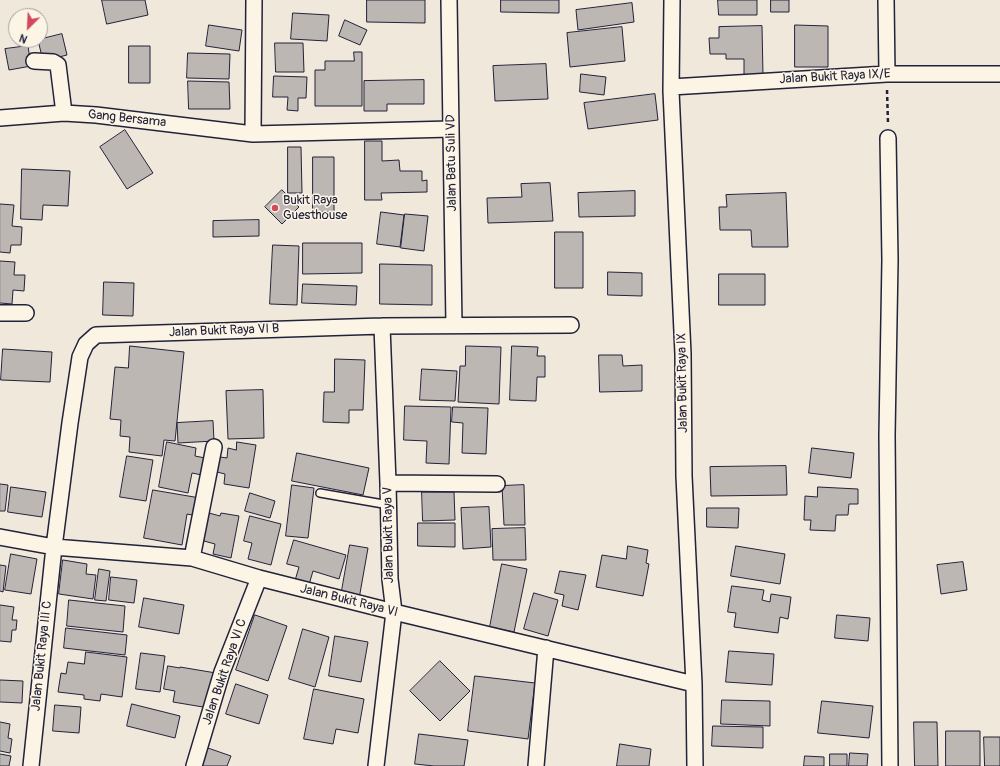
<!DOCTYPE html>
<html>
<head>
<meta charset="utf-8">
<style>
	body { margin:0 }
	#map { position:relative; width:1000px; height:766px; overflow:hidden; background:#efe8db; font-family:Pangolin,sans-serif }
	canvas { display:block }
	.north { position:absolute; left:8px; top:8px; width:40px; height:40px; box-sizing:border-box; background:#fcf5e5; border:1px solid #a5a1a1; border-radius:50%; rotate:204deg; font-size:11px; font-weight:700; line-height:16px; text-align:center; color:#22223b }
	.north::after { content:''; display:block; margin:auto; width:14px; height:18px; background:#d1495b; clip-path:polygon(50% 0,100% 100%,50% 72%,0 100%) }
</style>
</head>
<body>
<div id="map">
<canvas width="1000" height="766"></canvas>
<div class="north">N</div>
</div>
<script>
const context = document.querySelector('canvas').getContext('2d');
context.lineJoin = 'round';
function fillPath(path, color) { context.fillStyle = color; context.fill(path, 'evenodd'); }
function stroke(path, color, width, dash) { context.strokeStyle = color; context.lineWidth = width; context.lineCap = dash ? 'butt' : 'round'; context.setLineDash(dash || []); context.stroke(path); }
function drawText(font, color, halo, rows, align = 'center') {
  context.font = font + ' Pangolin,sans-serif'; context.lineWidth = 3; context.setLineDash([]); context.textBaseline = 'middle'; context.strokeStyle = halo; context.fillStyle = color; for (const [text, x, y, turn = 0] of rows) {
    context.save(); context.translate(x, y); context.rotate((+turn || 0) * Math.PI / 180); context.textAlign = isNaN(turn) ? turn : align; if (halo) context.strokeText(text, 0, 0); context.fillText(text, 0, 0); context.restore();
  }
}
const building = new Path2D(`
	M102 0H145L148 15 107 24Z
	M367 0H425V23L367 22Z
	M501 0H559V13L501 12Z
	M718 0H757V15H719Z
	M771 0H789V12H771Z
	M632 3 634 22 578 30 576 10Z
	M293 13 329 15 327 41 291 39Z
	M345 20 367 30 360 45 339 36Z
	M209 25 242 30 239 51 206 46Z
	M795 25 828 26V67H795Z
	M762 26 763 75H744V59H726V54H710L709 38H719V27Z
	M622 27 625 61 570 67 567 33Z
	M62 34 67 55 43 61 38 40Z
	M275 43H303L304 72H276Z
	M28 46 31 66 9 70 5 49Z
	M129 46H150V83H129Z
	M354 52H362V106H315V70H325V61H354Z
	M188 53 230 54 229 79 187 78Z
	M546 64 548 99 495 101 493 66Z
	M581 74 606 77 604 95 580 92Z
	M274 76 307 77 306 98H298V111L287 110 288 97H273Z
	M424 80V104H387V111H364V81Z
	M188 81 229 82 230 109H189Z
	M655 94 658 120 588 129 584 103Z
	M125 130 153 173 127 189 100 147Z
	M365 141H382V161L399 160 400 171H422V181L427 180V192L381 193 382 200H365Z
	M288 147H301L302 193H288Z
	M313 157H334V212H313Z
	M22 169 70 171 68 206 43 205 42 220 21 219Z
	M550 183 553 221 488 223 487 198 522 197 521 184Z
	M282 190 299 207 282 224 265 207Z
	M635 191V216L579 217 578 193Z
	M786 193 788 247H752L751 230H720L719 207H727L726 195Z
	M0 204 14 205 12 226 22 227 21 245H11L10 253 0 252Z
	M381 212 404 215 400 247 377 244Z
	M405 214 428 216 424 251 401 248Z
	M259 220V236L213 237V221Z
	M555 232H583V288H555Z
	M303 243H362V273L303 274Z
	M273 245 299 246 297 305 270 304Z
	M0 261 15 262 14 275H25L24 291 13 290 12 304 0 303Z
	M380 264 432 265V305L380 304Z
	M608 272 642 273V296L608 295Z
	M719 274H765V305H719Z
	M104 282 134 283 133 316 103 315Z
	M303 284 357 286 356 305 302 303Z
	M130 346 184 352 175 441 164 440 162 456 129 452 130 437 120 436 121 420 110 419 115 367 128 368Z
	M466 346 501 347 499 404 458 402 460 366H465Z
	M512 346 538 347 537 356H545V377H537L536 401 510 400Z
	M3 349 52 352 50 382 1 380Z
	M599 355H622L623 366 642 365V391L600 392Z
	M335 359 365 360 363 410H349V423L323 422 324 392H334Z
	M422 369 457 371 455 401 420 400Z
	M263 390 264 438 228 439 226 391Z
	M405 406 451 407 449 464 426 463 427 441 404 440Z
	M453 407 488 408 486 454 462 453 463 423 452 422Z
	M213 421 214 441 178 443 177 423Z
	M167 442 196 448 195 456 205 458 202 475 192 473 188 493 159 487Z
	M237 442 256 445 249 488 224 484 225 474 217 472 220 457 227 458 228 448 236 450Z
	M812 448 854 453 851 478 809 473Z
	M297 453 369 468 363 495 292 481Z
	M127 456 153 460 146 501 120 497Z
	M786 466 787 495 711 496 710 467Z
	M0 484 8 485 5 511H0Z
	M292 485 314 488 308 538 286 536Z
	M524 485 525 525H504L502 486Z
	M11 487 46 492 42 517 8 512Z
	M818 487 858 489V504H849L848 515H836L835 531 810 530 811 520H804L805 496 817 497Z
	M153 490 200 498 197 516 187 514 182 545 144 538Z
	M422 492H454L455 520 423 521Z
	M250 493 275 501 270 518 245 511Z
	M489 507 491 547 463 549 461 508Z
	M707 508H739L738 528 707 527Z
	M209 513 220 516 221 513 239 516 231 558 213 554 215 544 204 541Z
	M250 516 281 524 271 565 248 559 252 543 244 541Z
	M418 523H455V547L418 546Z
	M525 528 526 560H493L492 529Z
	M294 540 346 555 339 579 313 571 308 588 294 584 299 567 287 564Z
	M350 545 368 548 359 599 341 596Z
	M628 546 648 550 646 563 649 564 643 596 596 587 602 555 626 559Z
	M736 546 785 554 780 584 731 576Z
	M11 554 37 559 31 594 5 590Z
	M63 560 87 564 86 574 96 575 93 599 59 594Z
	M963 562 967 590 941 594 937 565Z
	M502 564 527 569 514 632 490 627Z
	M0 565 6 566 3 592 0 591Z
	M99 569 110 571 106 601 95 600Z
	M560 571 586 575 578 610 562 606 564 595 555 593Z
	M111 577 137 580 134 603 109 600Z
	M732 586 764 590 762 600 770 602 771 594 791 597 788 619 780 617 778 633 734 627 736 613 728 612Z
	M534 593 558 600 548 636 524 629Z
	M144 598 184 605 179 634 139 627Z
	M69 600 125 606 123 632 67 626Z
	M0 605 14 607 12 620H17L16 630H12L11 642 0 641Z
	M255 615 287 626 268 681 236 670Z
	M837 615 870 618 868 641 835 638Z
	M66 628 127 635 125 655 64 648Z
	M303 629 329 637 315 687 289 679Z
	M335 636 368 642 361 682 329 676Z
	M729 651 774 654 772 685 726 682Z
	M86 652 127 657 122 697 101 694 100 701 84 699V695L58 692 61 673 66 674 68 662 84 664Z
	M141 653 165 656 160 692 136 689Z
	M440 661 470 691 440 721 410 691Z
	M168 666 180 668V667L216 673 209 708 173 702 175 691 164 689Z
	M475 676 535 683 528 739 468 731Z
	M0 680 23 681 22 703 0 702Z
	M236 684 268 695 259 724 226 714Z
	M314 689 364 699 358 733 336 729 333 744 304 739Z
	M722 700 770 701V726L721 724Z
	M822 701 873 706 869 738 818 733Z
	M132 704 180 716 175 738 127 726Z
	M55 705 81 707 79 733 53 731Z
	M0 722 10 724 8 738 12 739 10 753 0 751Z
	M914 722H937L938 766H915Z
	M713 726 763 727V748L712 746Z
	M946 731H980V766H946Z
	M419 734 468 740 464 766H434L415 764Z
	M984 737H1000V766H985Z
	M620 744 651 749 649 766H617Z
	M205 747 231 756 227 766H199Z
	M850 753 868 754 867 766H849Z
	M0 754 11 756 9 766H0Z
	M830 754H847V766H830Z
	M805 756 824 757V766H804Z`);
fillPath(building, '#bcb7b3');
stroke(building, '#22223b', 1);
const service = new Path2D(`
	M320 493 389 505`);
const minor = new Path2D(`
	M449 0 454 325
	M672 0 671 91 683 354 684 476 694 684 695 766
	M886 0 887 74
	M34 61 53 62 58 65 64 113
	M671 87 887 74H1000
	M0 118 64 113 96 115 253 134 451 129
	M253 134 254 0
	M888 138 890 260 887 435 890 766
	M0 313H26
	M388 483 497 484
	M0 537 54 547 192 558 259 578 394 612 694 684
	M192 558 214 447
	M31 766 54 547 70 423 80 357 86 344 96 335 382 326 571 325
	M194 766 222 672 259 578
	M376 766 394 612 390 579 388 483 382 326
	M536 766 546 648`);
stroke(service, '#22223b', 10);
stroke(minor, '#22223b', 18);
stroke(new Path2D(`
	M887 90 888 123`), '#22223b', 2.5, [4, 3]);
stroke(service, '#fcf5e5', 7);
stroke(minor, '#fcf5e5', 15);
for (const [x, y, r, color] of [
	[275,208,4,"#d1495b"]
]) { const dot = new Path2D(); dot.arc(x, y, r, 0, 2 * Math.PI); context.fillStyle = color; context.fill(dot); stroke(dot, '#fcf5e5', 1.5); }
drawText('13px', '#22223b', '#fcf5e5', [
	["Jalan Bukit Raya IX/E",835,77,-3],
	["Gang Bersama",127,119,6],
	["Jalan Batu Suli VD",452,163,-91],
	["Jalan Bukit Raya VI B",224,331,-2],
	["Jalan Bukit Raya IX",683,383,-91],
	["Jalan Bukit Raya V",389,535,-91],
	["Jalan Bukit Raya VI",349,601,14],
	["Jalan Bukit Raya III C",42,656,-84],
	["Jalan Bukit Raya VI C",225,672,-71]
]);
drawText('13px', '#22223b', '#fcf5e5', [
	["Bukit Raya",283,201],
	["Guesthouse",283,216]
], 'left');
</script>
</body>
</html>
